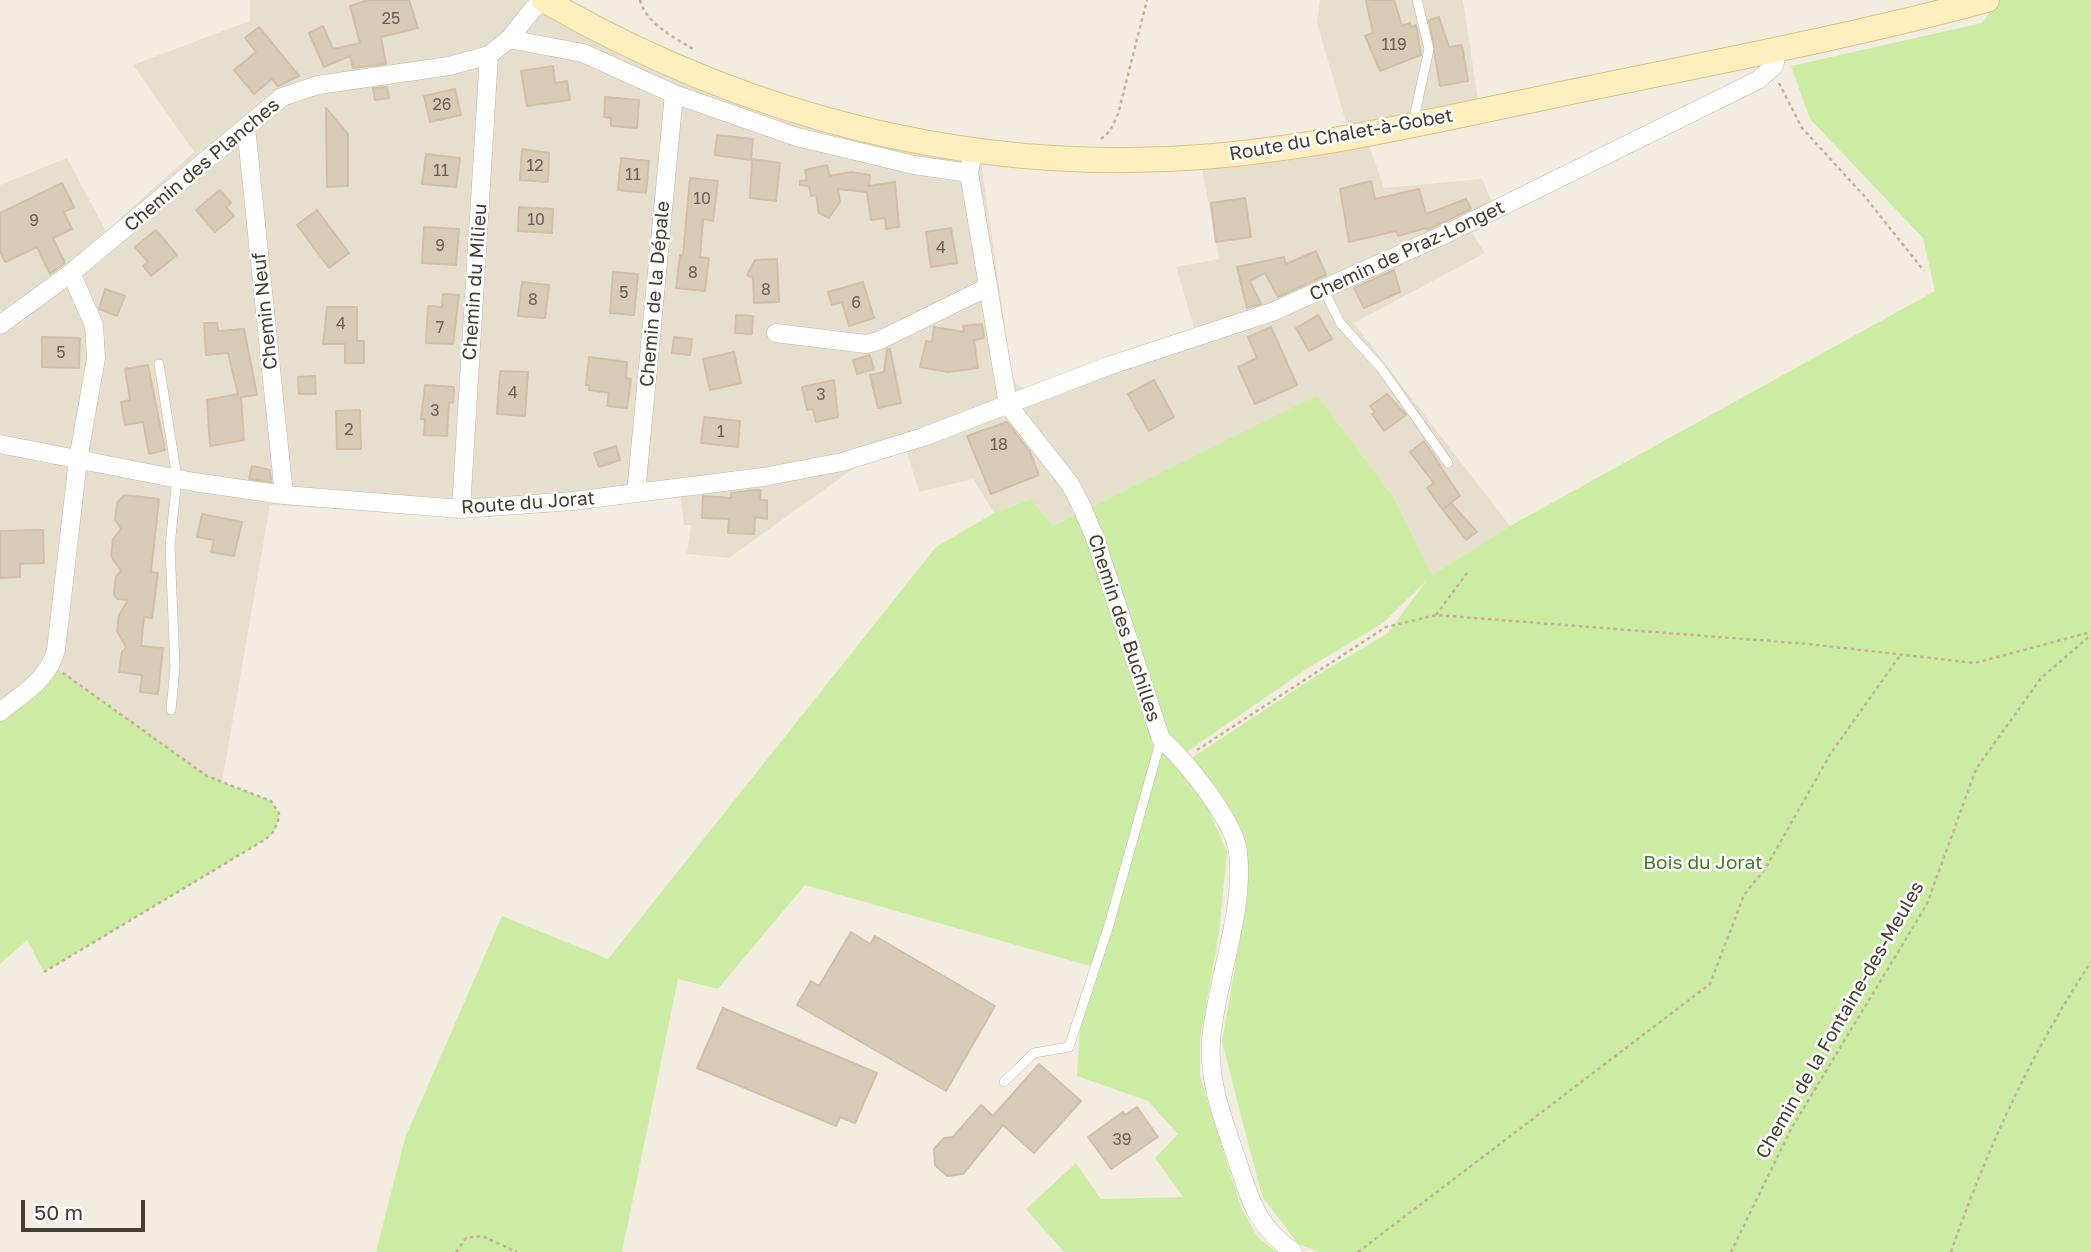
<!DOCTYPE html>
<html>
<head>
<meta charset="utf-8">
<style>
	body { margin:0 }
	#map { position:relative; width:2091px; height:1252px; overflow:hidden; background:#f3ede1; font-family:"Golos Text",sans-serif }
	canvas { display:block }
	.scale { position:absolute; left:21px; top:1200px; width:124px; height:32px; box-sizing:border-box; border:4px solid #443d31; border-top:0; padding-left:9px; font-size:21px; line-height:24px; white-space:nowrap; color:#443d31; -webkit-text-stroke:5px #fff; paint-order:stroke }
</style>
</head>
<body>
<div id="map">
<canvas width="2091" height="1252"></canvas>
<div class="scale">50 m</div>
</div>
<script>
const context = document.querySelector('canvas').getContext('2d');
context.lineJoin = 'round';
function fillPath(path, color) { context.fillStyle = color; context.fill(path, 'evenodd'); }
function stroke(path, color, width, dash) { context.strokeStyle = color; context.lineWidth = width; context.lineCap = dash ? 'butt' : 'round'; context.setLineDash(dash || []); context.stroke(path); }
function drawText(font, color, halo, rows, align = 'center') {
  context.font = font + ' "Golos Text",sans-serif'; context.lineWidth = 5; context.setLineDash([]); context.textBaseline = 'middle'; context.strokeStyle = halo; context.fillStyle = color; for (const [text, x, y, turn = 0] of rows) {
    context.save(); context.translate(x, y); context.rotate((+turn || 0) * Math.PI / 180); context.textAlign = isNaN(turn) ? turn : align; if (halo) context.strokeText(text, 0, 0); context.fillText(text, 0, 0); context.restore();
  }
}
fillPath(new Path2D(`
	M250 0H571L683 62 832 114 978 141 1012 375 1017 384 1024 388 1194 328 1176 267 1219 259 1198 148 1348 129 1317 23 1320 0H1463L1481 120 1369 145 1384 188 1482 179 1499 218 1472 233 1485 253 1354 323 1510 526 1432 575 1393 496 1317 395 1053 526 1031 499 994 513 973 479 919 492 907 452 857 466 729 558 687 554 691 525H684L680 493 464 517 270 505 222 782 0 712V185L67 158 106 231 194 152 133 65 250 21Z`), '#e7dfce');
fillPath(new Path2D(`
	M1998 0H2091V1252H1319L1298 1244 1262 1196 1222 1042 1240 938 1246 845 1193 757 1316 676 1388 633 1427 580 1383 623 1308 668 1178 758 1204 799 1227 852 1219 932 1200 1040V1077L1241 1207 1257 1236 1276 1252H1064L1026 1209 1076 1163 1101 1199 1183 1197 1155 1158 1178 1134 1148 1101 1077 1076 1080 1026 1097 968 805 885 718 989 678 979 622 1252H376L405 1138 502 916 608 959 936 547 994 513 1031 499 1053 526 1317 395 1393 496 1432 575 1510 526 1935 291 1923 238 1810 119 1791 66 1982 23Z
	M52 666 207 776 271 801 279 813 278 822 273 832 266 839 44 972 27 940 0 964V712Z`), '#cceca4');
const building = new Path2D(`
	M368 0H409L418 28 381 37 386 64 353 68 350 56 324 67 309 33 323 26 333 49 360 43 350 6Z
	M1366 0H1394L1402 26 1410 23 1411 27 1416 25 1421 55 1380 71 1365 36 1373 33Z
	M1439 17 1449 47 1462 45 1468 81 1440 86 1429 20Z
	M259 27 299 76 278 86 272 79 254 94 234 70 256 52 245 38Z
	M553 66 555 83 567 81 570 100 527 106 521 71Z
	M387 87 389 98 375 100 373 88Z
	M455 89 461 115 430 122 424 96Z
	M605 97 639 100 637 128 611 126V118L604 117Z
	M326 108 348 134V186L327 187Z
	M717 135 753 139 751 160 715 155Z
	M522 149 549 153 548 182 520 180Z
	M426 154 460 158 456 187 422 184Z
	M621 158 649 161 646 193 618 190Z
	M752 159 780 163 776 201 750 198Z
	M827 165 830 176 851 172 870 175 869 186 895 182 899 227 886 229 885 218 871 220 867 192 838 189 840 202 829 218 819 213 816 195 811 196 809 186 800 185V181L807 180 805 170Z
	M690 178 718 181 713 221 703 219 700 257 709 258 705 291 676 288 680 255H683Z
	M1371 181 1375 199 1419 189 1426 214 1466 199 1471 209 1427 230 1426 228 1398 236 1396 231 1349 242 1340 189Z
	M62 183 74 207 64 212 72 229 53 238 65 263 50 274 37 247 5 262 0 251V213Z
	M220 190 231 203 226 207 234 216 215 232 196 210Z
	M1245 198 1251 237 1216 242 1211 203Z
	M519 207 553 209 552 233 518 231Z
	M317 210 349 253 329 268 297 225Z
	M424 227 459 229 456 265 422 263Z
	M951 228 957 263 931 267 926 232Z
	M156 230 177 255 151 276 143 266 148 262 135 247Z
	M1316 251 1326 275 1278 297 1265 273 1250 281 1261 304 1247 308 1237 267 1284 257 1286 264Z
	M777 259 779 302 754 303 753 278 747 275 755 260Z
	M1394 270 1400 292 1364 308 1354 288Z
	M613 272 638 274 634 315 610 313Z
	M522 282 549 285 545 318 518 316Z
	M863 282 874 318 849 326 842 302 832 305 828 292Z
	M105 289 125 296 117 316 99 309Z
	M443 294 459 295 453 344 426 343 428 306 442 307Z
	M327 307H357V341H364V363H345V344H323Z
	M736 315 753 316 752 334 735 333Z
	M1318 315 1332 339 1309 351 1296 328Z
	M204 323H217L218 331 244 329 257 395 241 397 244 440 210 446 207 400 238 394 228 353 206 355Z
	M982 324 984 338 974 340 978 368 948 372 920 367 926 341 932 342 934 327 964 332 963 326Z
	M1271 327 1297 385 1255 404 1238 367 1257 358 1248 337Z
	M42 337 80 338 79 368 42 367Z
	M674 337 692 339 690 355 672 353Z
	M887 349H890L901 403 878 408 870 375 884 372Z
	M734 352 741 383 710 390 703 359Z
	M870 355 874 369 857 374 853 360Z
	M589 357 627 362 626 378 631 379 627 408 607 406 609 393 589 390V385H586Z
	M148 365 165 450 149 454 143 422 125 425 121 402 130 400 125 369Z
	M500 371 528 372 525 416 497 414Z
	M315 376 316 394H299L298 377Z
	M834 380 838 417 816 422 813 409 807 410 802 387Z
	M1154 380 1174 417 1149 431 1128 394Z
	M425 385 454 387 453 403 449 402 447 436 424 435 425 419H421Z
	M1387 394 1406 415 1384 431 1372 414 1375 412 1370 406Z
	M360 410 361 449H337L336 411Z
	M704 417 740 421 738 447 701 443Z
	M1007 422 1030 452 1039 475 991 494 967 436Z
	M1424 441 1460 496 1442 509 1427 488 1434 483 1410 452Z
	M616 446 620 460 599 467 594 453Z
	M252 466 270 470 271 482 249 479Z
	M754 490H761L760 500H767V519L755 517 754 534 728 533 729 519 702 518 703 496 731 498V493Z
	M124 495 159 499 151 572 158 573 152 618 144 617 141 646 163 648 158 694 140 692 142 675 119 672 122 652 126 647 117 631 119 615 128 600 117 599 114 594 116 577 121 571 111 556 113 539 121 529 115 520 117 503Z
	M1451 503 1477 532 1466 540 1443 510Z
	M202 514 242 522 234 556 211 552 214 540 197 537Z
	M43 530 44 563 20 564V577L0 578V531Z
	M851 932 870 944 875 936 995 1006 946 1091 797 1005 811 981 819 986Z
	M723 1008 877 1073 855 1123 840 1117 836 1126 697 1068Z
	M1039 1064 1081 1101 1034 1153 1003 1125 963 1174 947 1176 935 1165 934 1149 944 1138 953 1137 981 1105 993 1116Z
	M1137 1107 1158 1137 1111 1169 1088 1137 1123 1112 1125 1115Z`);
fillPath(building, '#d8cbb8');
stroke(building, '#d1c0a8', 2);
const lane = new Path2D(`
	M1413 123 1429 49 1417 0
	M1323 289 1341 324 1381 368 1448 463
	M159 364 177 478 170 546 175 667 171 710
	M1004 1082 1034 1053 1069 1047 1109 925 1161 739`);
const street = new Path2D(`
	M509 39 533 9 545 0
	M246 127 284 495
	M973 151 969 173 1008 405 1070 484 1081 505 1095 538 1161 739C1185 760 1234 820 1238 852 1245 913 1216 980 1211 1041 1208 1082 1224 1122 1237 1160 1251 1203 1256 1224 1293 1252
	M0 325 71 273 282 97 318 85 449 66 489 55 509 39 583 53 674 94 797 137 914 165 969 173
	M776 333 866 344 878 341 986 288
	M0 444 194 482 284 495 461 509 573 501 763 477 842 462 923 437 1108 366 1272 312 1452 231 1758 80 1774 66 1778 49
	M636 493 674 94
	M461 509 489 55
	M0 712C23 693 48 680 56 650L78 460 96 358 94 325 71 273`);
const secondary = new Path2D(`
	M544 0C745 116 969 175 1202 157 1327 147 1449 117 1571 92 1710 63 1850 37 1987 0`);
stroke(lane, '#c1b8a6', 10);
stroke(street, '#c1b8a6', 19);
stroke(secondary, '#d8c38b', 26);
stroke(new Path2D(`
	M640 0C646 24 675 38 695 50
	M1779 83 1802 128 1866 198 1924 271
	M1101 139 1110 131 1118 114 1147 0
	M1436 615 1467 573
	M1197 750 1386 627 1436 615 1808 644 1975 663 2091 632
	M44 972 266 839 273 832 278 822 279 813 271 801 207 776 63 673
	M456 1252 466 1238 482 1236 517 1252
	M1358 1252 1710 984 1744 895 1765 869 1831 753 1899 657
	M1731 1252 1791 1129 1927 904 1976 769 2041 678 2091 635
	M1951 1252C1986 1151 2032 1051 2091 962`), '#c2b192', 2.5, [3.5, 3.5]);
stroke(lane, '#fff', 9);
stroke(street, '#fff', 18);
stroke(secondary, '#ffefbe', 24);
drawText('16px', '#696053', null, [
	["25",391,19],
	["119",1394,45],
	["26",442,105],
	["12",535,166],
	["11",441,171],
	["11",633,175],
	["10",702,199],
	["10",536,220],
	["9",34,221],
	["9",440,246],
	["4",941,248],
	["8",693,273],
	["8",766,290],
	["5",624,293],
	["8",533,300],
	["6",856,303],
	["4",341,324],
	["7",440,328],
	["5",61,353],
	["4",513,393],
	["3",821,395],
	["3",435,411],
	["2",349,430],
	["1",721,432],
	["18",999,445],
	["39",1122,1140]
]);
drawText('19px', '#443d31', '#fff', [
	["Route du Chalet-à-Gobet",1341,135,-10],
	["Chemin des Planches",202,165,-40],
	["Chemin de Praz-Longet",1407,251,-25],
	["Chemin du Milieu",475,282,-86],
	["Chemin de la Dépale",655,294,-85],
	["Chemin Neuf",265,311,-96],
	["Route du Jorat",528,503,-4],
	["Chemin des Buchilles",1124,628,72],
	["Chemin de la Fontaine-des-Meules",1840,1020,-60]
]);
drawText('19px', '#437b1f', '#fff', [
	["Bois du Jorat",1703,863]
]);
</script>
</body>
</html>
